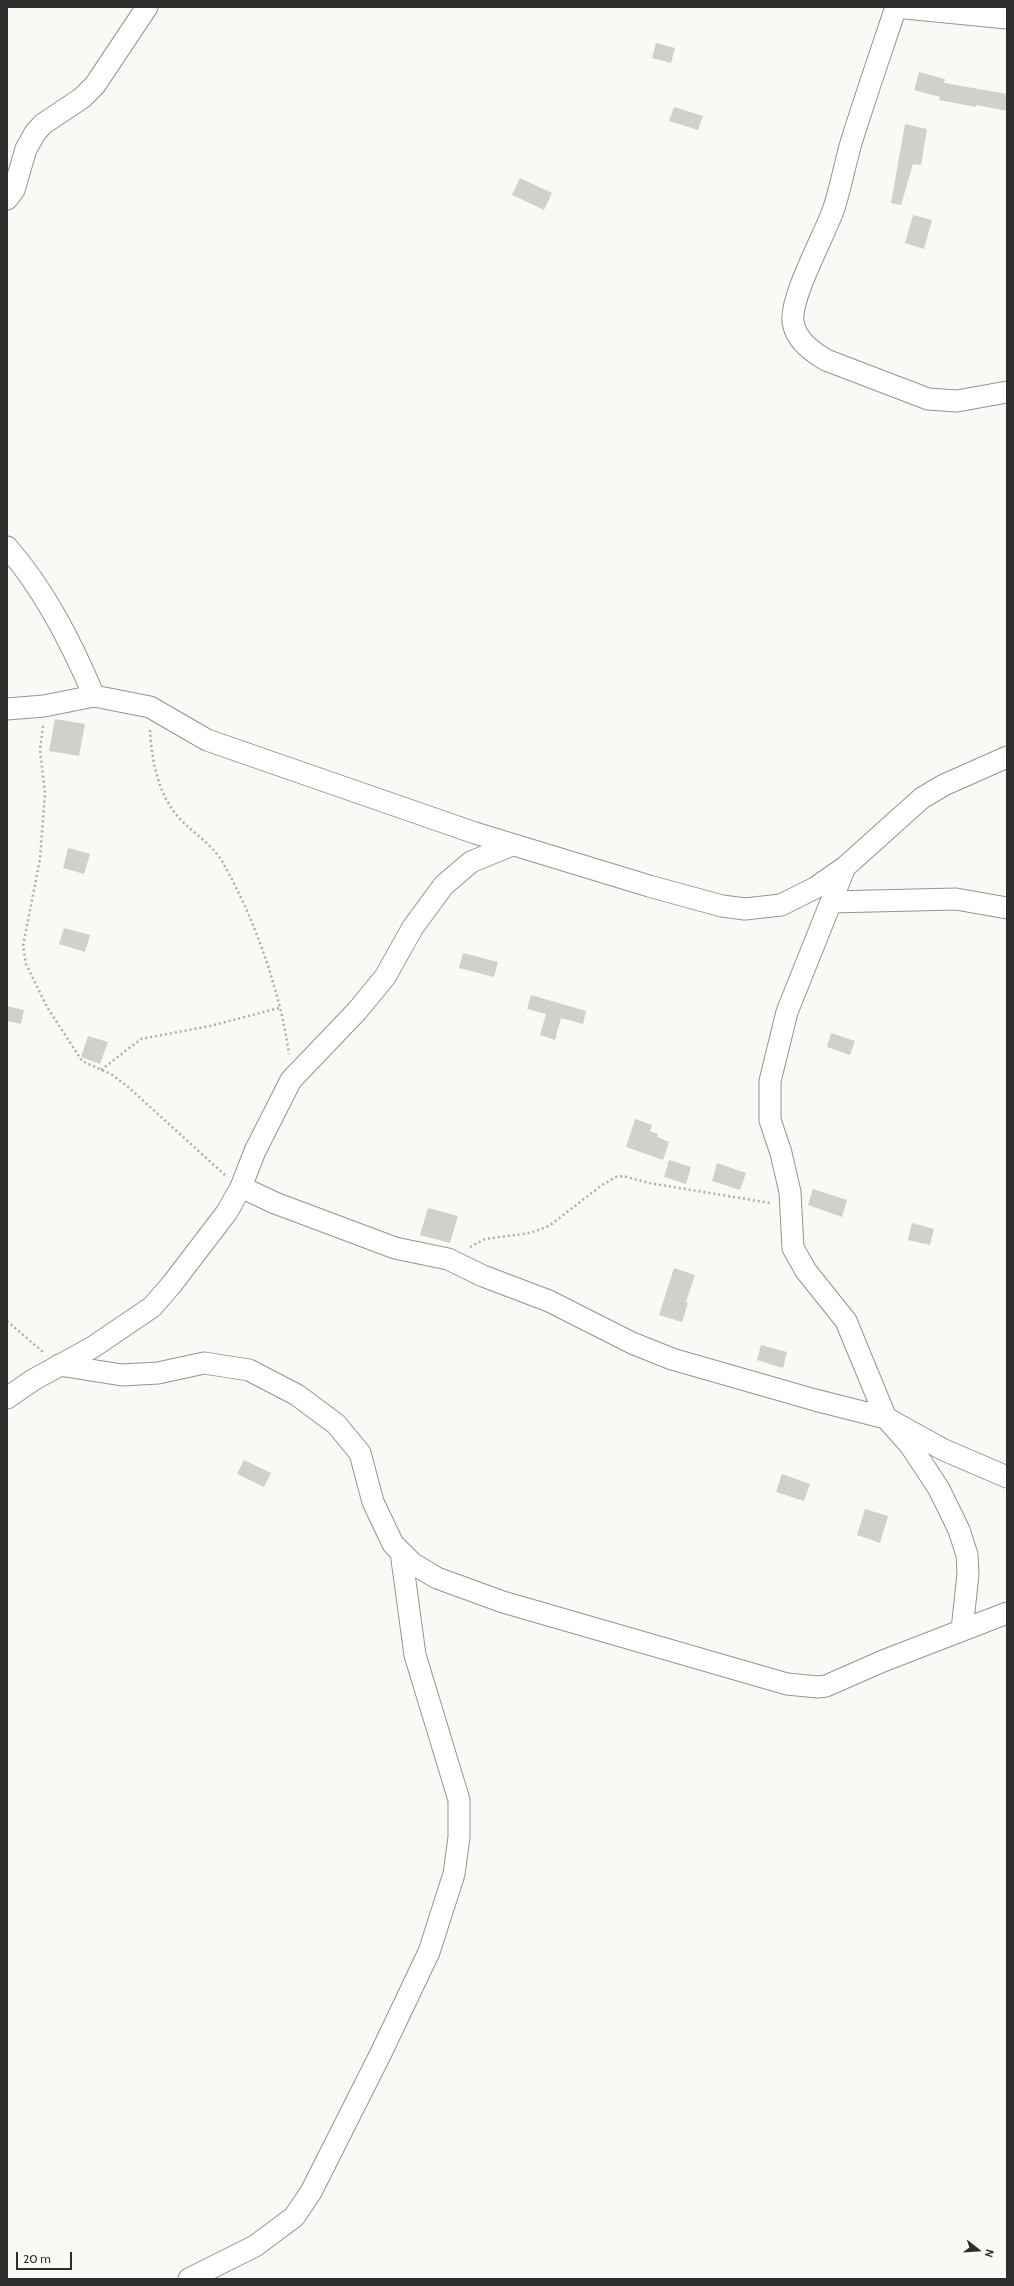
<!DOCTYPE html>
<html>
<head>
<meta charset="utf-8">
<style>
	body { margin:0 }
	#map { position:relative; width:1014px; height:2286px; overflow:hidden; background:#faf9f5; font-family:Cabin,sans-serif }
	canvas { display:block }
	.frame { position:absolute; inset:0; border:8px solid #2d2d2b; pointer-events:none }
	.north { position:absolute; left:958px; top:2230px; width:40px; height:40px; -webkit-text-stroke:3px #faf9f5; paint-order:stroke; rotate:107deg; font-size:11px; font-weight:700; line-height:16px; text-align:center; color:#2d2d2b }
	.north::after { content:''; display:block; margin:auto; width:14px; height:18px; background:#2d2d2b; clip-path:polygon(50% 0,100% 100%,50% 72%,0 100%) }
	.scale { position:absolute; left:16px; top:2252px; width:56px; height:18px; box-sizing:border-box; border:2px solid #2d2d2b; border-top:0; padding-left:5px; font-size:12px; line-height:14px; white-space:nowrap; color:#2d2d2b; -webkit-text-stroke:3px #faf9f5; paint-order:stroke }
</style>
</head>
<body>
<div id="map">
<canvas width="1014" height="2286"></canvas>
<div class="frame"></div>
<div class="north">N</div>
<div class="scale">20 m</div>
</div>
<script>
const context = document.querySelector('canvas').getContext('2d');
context.lineJoin = 'round';
function fillPath(path, color) { context.fillStyle = color; context.fill(path, 'evenodd'); }
function stroke(path, color, width, dash) { context.strokeStyle = color; context.lineWidth = width; context.lineCap = dash ? 'butt' : 'round'; context.setLineDash(dash || []); context.stroke(path); }
fillPath(new Path2D(`
	M656 43 675 48 671 63 652 58Z
	M919 72 945 79 944 83 1007 94V111L976 105V107L939 100 940 97 914 90Z
	M674 107 703 116 698 130 669 121Z
	M905 124 927 129 921 165 913 164 901 205 891 203Z
	M520 178 552 193 544 210 512 195Z
	M913 215 932 220 924 249 905 243Z
	M55 719 85 724 79 756 49 751Z
	M68 848 90 854 84 874 63 868Z
	M64 928 90 935 85 952 59 944Z
	M463 953 498 962 494 977 459 968Z
	M531 995 586 1011 583 1024 561 1018 555 1040 540 1035 546 1014 527 1009Z
	M7 1006 24 1010 21 1024 7 1021Z
	M831 1033 855 1041 850 1055 827 1047Z
	M88 1036 108 1042 100 1064 81 1057Z
	M635 1119 652 1125 650 1131 658 1134 657 1137 669 1142 663 1160 626 1147Z
	M669 1160 691 1167 686 1184 664 1177Z
	M717 1163 746 1173 740 1190 712 1181Z
	M813 1189 847 1200 842 1217 808 1205Z
	M428 1208 458 1216 450 1243 420 1235Z
	M912 1223 934 1229 930 1245 908 1240Z
	M674 1268 695 1275 686 1302 688 1303 682 1322 659 1315Z
	M761 1345 787 1352 783 1368 757 1360Z
	M244 1460 271 1473 264 1487 237 1474Z
	M782 1474 810 1484 804 1501 776 1492Z
	M865 1509 888 1516 880 1543 857 1535Z`), '#d1d1cc');
const minor = new Path2D(`
	M895 7 1007 18
	M896 7C881 52 865 98 851 143 845 164 841 186 834 208 825 235 790 296 793 322 796 340 811 351 826 360L928 399 957 401 1007 392
	M7 199 14 190 26 149 35 133 43 124 82 98 95 85 147 7
	M7 547C45 590 72 644 94 696
	M7 709 44 706 94 696 150 707 207 740 475 833 649 886 722 906 745 909 781 905 815 888 845 867 922 798 944 785 1007 757
	M845 867 787 1012 770 1081V1120L781 1153 790 1192 793 1248 806 1271 846 1321 886 1418 910 1445 939 1489 959 1530 967 1555 968 1574 962 1630
	M831 902 956 899 1007 908
	M241 1187 275 1203 395 1248 448 1259 483 1276 549 1301 632 1343 672 1359 815 1400 886 1418 944 1450 1007 1477
	M59 1365 122 1375 158 1373 204 1363 249 1370 297 1395 336 1424 360 1453 373 1502 393 1544 412 1563 437 1578 503 1602 787 1684 818 1687 826 1686 883 1661 1007 1613
	M7 1398 33 1380 93 1347 152 1307 172 1284 227 1212 241 1187 255 1151 291 1080 357 1011 385 977 413 927 444 885 471 862 512 845
	M189 2279 255 2246 294 2217 311 2192 381 2053 429 1952 454 1874 459 1837V1800L415 1655 401 1552`);
stroke(minor, '#949490', 23);
stroke(new Path2D(`
	M43 726 40 750 45 793 40 859 23 946 26 964 47 1007 82 1061 111 1074 127 1086 225 1175
	M150 730C152 764 159 800 185 824 198 836 215 848 223 863 255 919 280 991 289 1054
	M101 1070 141 1039 210 1026 279 1008
	M470 1247 485 1239 530 1233 549 1226 602 1185 616 1177 623 1176 649 1183 770 1203
	M7 1321 43 1352`), '#aeadaa', 2.5, [2, 3]);
stroke(minor, '#fff', 21);
</script>
</body>
</html>
